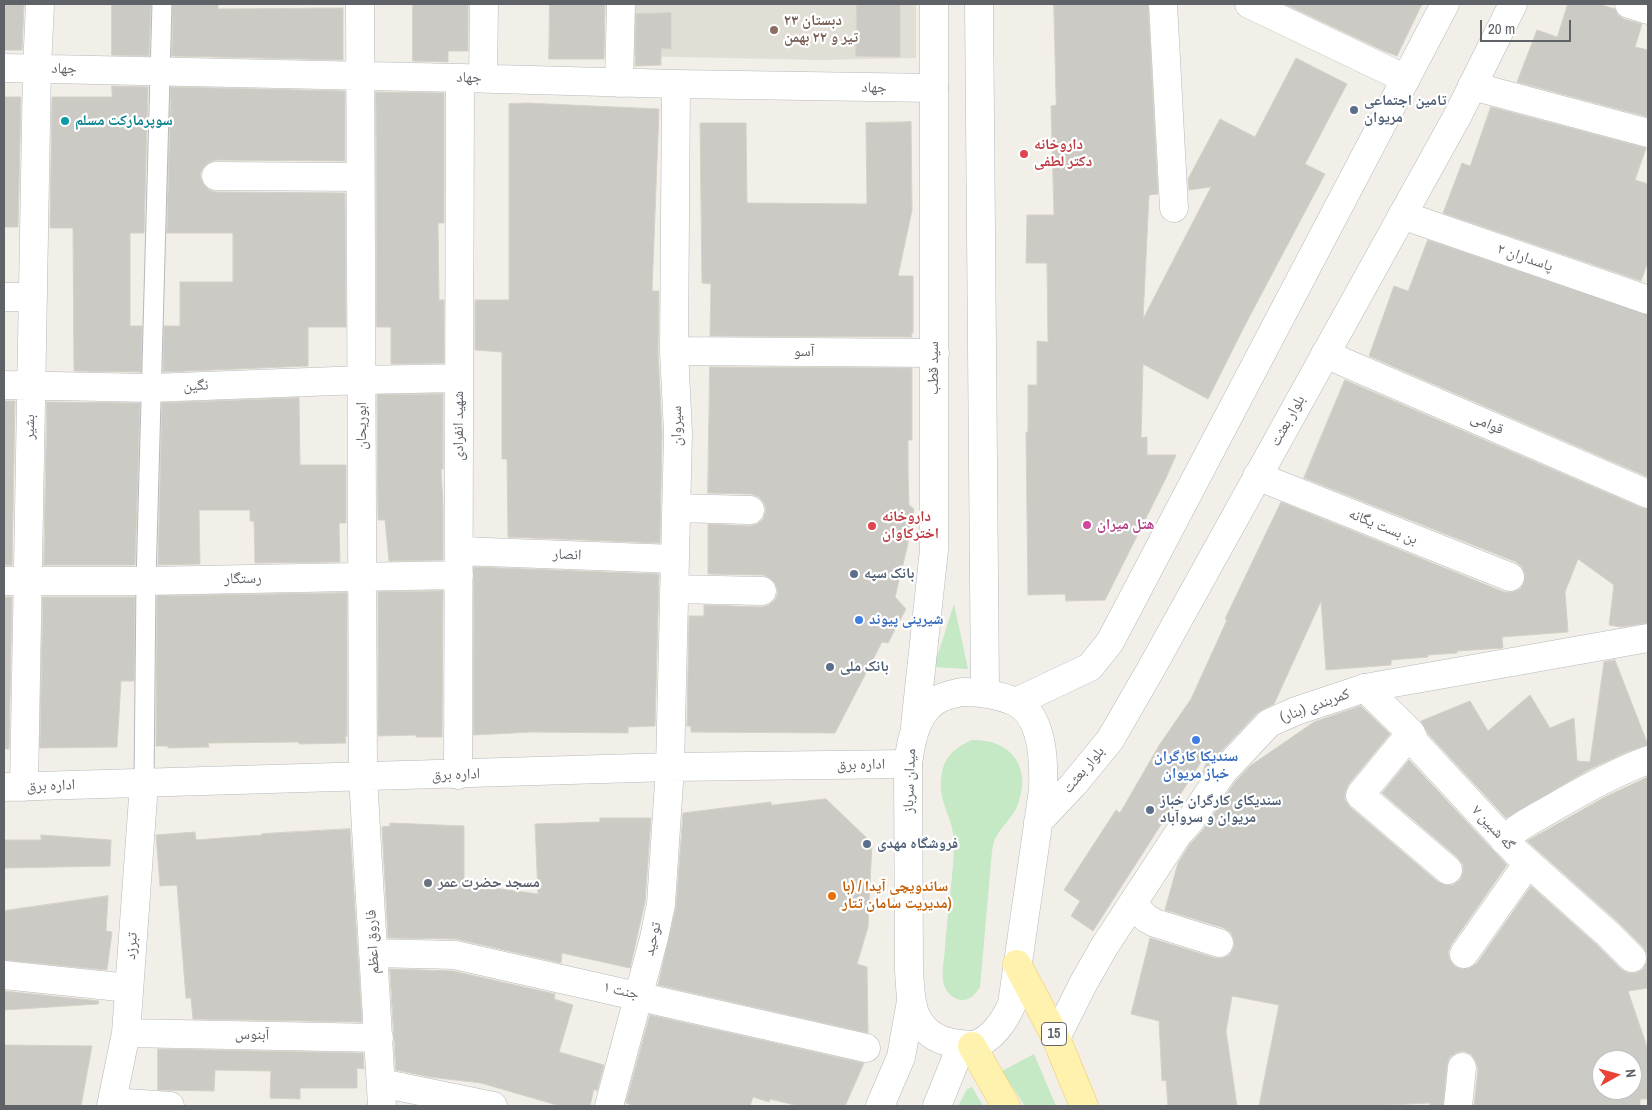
<!DOCTYPE html>
<html>
<head>
<meta charset="utf-8">
<style>
	body { margin:0 }
	#map { position:relative; width:1652px; height:1110px; overflow:hidden; background:#f1efe8; font-family:"Archivo Narrow",sans-serif }
	canvas { display:block }
	.frame { position:absolute; inset:0; border:5px solid #5f6368; pointer-events:none }
	.north { position:absolute; left:1592px; top:1050px; width:50px; height:50px; box-sizing:border-box; background:#fff; border:1px solid #bfc1c3; border-radius:50%; rotate:83deg; font-size:14px; font-weight:700; line-height:20px; text-align:center; color:#5f6368 }
	.north::after { content:''; display:block; margin:auto; width:18px; height:22px; background:#ea4335; clip-path:polygon(50% 0,100% 100%,50% 72%,0 100%) }
	.scale { position:absolute; left:1480px; top:20px; width:91px; height:22px; box-sizing:border-box; border:2px solid #5f6368; border-top:0; padding-left:6px; font-size:15px; line-height:18px; white-space:nowrap; color:#5f6368; -webkit-text-stroke:4px #fff; paint-order:stroke }
</style>
</head>
<body>
<div id="map">
<canvas width="1652" height="1110"></canvas>
<div class="frame"></div>
<div class="north">N</div>
<div class="scale">20 m</div>
</div>
<script>
const context = document.querySelector('canvas').getContext('2d');
context.lineJoin = 'round';
function fillPath(path, color) { context.fillStyle = color; context.fill(path, 'evenodd'); }
function stroke(path, color, width, dash) { context.strokeStyle = color; context.lineWidth = width; context.lineCap = dash ? 'butt' : 'round'; context.setLineDash(dash || []); context.stroke(path); }
function drawText(font, color, halo, rows, align = 'center') {
  context.font = font + ' "Archivo Narrow","Noto Naskh Arabic",sans-serif'; context.lineWidth = 4.5; context.setLineDash([]); context.textBaseline = 'middle'; context.strokeStyle = halo; context.fillStyle = color; for (const [text, x, y, turn = 0] of rows) {
    context.save(); context.translate(x, y); context.rotate((+turn || 0) * Math.PI / 180); context.textAlign = isNaN(turn) ? turn : align; if (halo) context.strokeText(text, 0, 0); context.fillText(text, 0, 0); context.restore();
  }
}
fillPath(new Path2D(`
	M632 4H916V58L820 60 632 56Z`), '#e1ded6');
fillPath(new Path2D(`
	M954 604 968 669 934 667Z
	M972 740C1011 739 1032 767 1018 804 1013 818 1001 826 995 839 993 843 993 847 992 851L980 987C976 993 971 1000 963 1000 952 1000 944 990 943 980 942 970 944 959 945 949 947 915 953 880 954 846 955 816 934 801 943 768 947 753 959 746 972 740Z
	M1034 1054 1056 1106H1025L1002 1071Z
	M972 1087 983 1106H958L967 1089Z`), '#c5e8c5');
const building = new Path2D(`
	M4 4H24L22 50H4Z
	M112 4H151L149 56 112 55Z
	M173 4H218V9L343 8V60L172 56Z
	M413 4H468V51H448V62L413 61Z
	M550 4H605L604 59H549Z
	M857 4H900V57L856 56Z
	M1054 4H1148L1158 194 1149 195 1143 319 1211 187 1189 190 1188 179 1220 119 1255 137 1296 58 1347 84 1305 164 1325 174 1244 327 1208 399 1143 364 1141 438 1147 437V455H1176L1166 478 1105 600 1066 601 1065 594 1028 595 1026 432H1028V385H1037V341L1048 342 1047 263H1026L1027 215H1054L1051 106 1056 105Z
	M1285 4H1422L1397 56 1384 51Z
	M1568 4H1598L1615 9 1618 15 1624 19 1642 24 1635 47 1648 50V117L1517 82 1537 30 1557 37Z
	M671 13V49L661 48V65L635 66 636 14Z
	M112 86 148 87 144 233H130V326H142L141 372 74 371 73 228H50L52 97H112Z
	M171 87 345 91V161L216 160 208 163 203 168 200 175 203 184 209 190 216 192 345 193 346 327H308V366L163 372 164 326H180V282H233V233H167Z
	M376 92 444 93V223H438L439 300H444V363L391 364V327H377Z
	M4 97H21L18 227H4Z
	M526 103 659 109 652 291H659L658 352 662 433 660 543 508 537 507 459H502V352L475 350V300H509V104Z
	M1491 107 1646 148 1635 180 1648 184V262L1641 281 1443 213 1462 163 1470 166Z
	M911 122 912 210 898 276H913V333H911L912 337 710 336 711 284 702 283 700 123H746L747 203 867 204 866 123Z
	M1428 240 1648 315V477L1369 356 1394 286 1408 291Z
	M710 367 912 368V440H908V471L909 505 914 509 907 548 895 597 906 609 888 643 882 642 835 733 691 732V726H687L689 616H704V605L762 607 769 605 775 600 778 592 775 583 770 578 763 575 708 574V524L750 526 757 524 763 519 766 510 764 503 759 497 751 494 708 493Z
	M1345 380 1642 508 1648 509V623L1621 627 1609 625 1614 585 1578 559 1565 592 1568 632 1502 637 1503 648 1457 651V653L1428 655V657L1391 660V665L1326 670 1321 601 1274 704 1258 712 1211 762 1203 773 1210 748 1093 931 1071 916 1080 901 1064 890 1116 810 1120 813 1160 744 1191 699 1227 620 1225 619 1281 502 1504 592H1513L1520 589 1524 583 1525 574 1522 567 1516 562 1304 478Z
	M443 394V469H441L443 506V560L389 561 385 520H378L377 395Z
	M299 398 300 465H346V523H339L340 562 255 563 254 521H250V510H199L200 564 158 565 162 403Z
	M4 401H15L12 565H4Z
	M47 402 140 403 135 565H44Z
	M474 567 659 574 655 726 628 727V733L532 732 474 735Z
	M443 591 442 737H416V735L378 736V592Z
	M347 593V736L345 737 346 743 299 744V742L208 743 209 747 168 748V746H156L157 596Z
	M4 597H12L9 749H4Z
	M43 597H135L134 681H121L117 747 40 748Z
	M1615 660 1648 745 1629 751 1590 769 1506 818 1429 735 1421 721 1470 701 1488 731 1530 695 1550 728 1574 718 1577 761 1590 762 1604 662Z
	M1361 706 1390 734 1348 785 1345 792V800L1350 807 1438 882 1446 885H1453L1460 880 1463 872V865L1458 858 1382 793 1409 760 1507 865 1451 945 1448 953 1450 960 1455 966 1462 969 1470 968 1477 963 1531 886 1597 945 1621 969 1628 973H1636L1643 969 1647 962V954L1643 947 1618 922 1527 841 1605 797 1648 777V988L1628 991 1648 1050V1099H1640V1106H1474L1478 1069 1476 1061 1471 1054 1463 1051 1455 1053 1449 1058 1447 1065 1443 1106H1430V1103L1370 1106H1259L1279 1005 1232 996 1226 1031 1237 1106H1168L1166 1080 1162 1081 1159 1021 1131 1014 1150 938 1215 958H1222L1229 955 1234 947V940L1231 933 1224 928 1165 910 1178 863 1190 844 1203 830 1234 783 1250 766 1314 722ZM1602 1060H1632V1090H1602Z
	M826 799 872 843 868 927 857 964 867 967 868 1033 658 985 676 907 683 813 771 802V805Z
	M600 818H651L645 902 630 968 562 953 561 963 456 939 388 938 382 827 390 826V823L464 826V884L538 894 535 824 600 822Z
	M350 829 362 1022 193 1019 191 998H186L177 885 160 886 156 835 195 832 196 840 262 835V834Z
	M41 835 111 840 110 866 4 868V840H41Z
	M108 896 106 931 112 932 107 970 4 960V911Z
	M390 969 453 971 555 994 554 999 573 1005 559 1052 604 1065 597 1091 594 1089 590 1106H560L481 1083 430 1077 396 1070Z
	M4 991 99 1001 98 1004 4 1010Z
	M650 1015 863 1063H864L845 1106H799L770 1099 769 1102 753 1097 750 1106H634L626 1103Z
	M4 1045 92 1046 81 1106H4Z
	M158 1049 363 1053 364 1069 357 1068V1088H300V1099L270 1098 271 1071 215 1070 214 1091 158 1090Z`);
fillPath(building, '#cccac5');
stroke(building, '#d6d1c6', 1);
const service = new Path2D(`
	M144 784 146 581 162 4`);
const minor = new Path2D(`
	M360 4 363 777 382 1106
	M1163 4 1174 208
	M1249 4 1406 79
	M1629 4 1648 10
	M4 68 460 78 676 84 934 88
	M483 78 484 4
	M619 83 621 4
	M1472 86 1648 133
	M216 176 360 177
	M1402 215 1648 300
	M4 297H33
	M674 351 935 353
	M1325 354 1648 494
	M4 385 151 388 362 380 459 378
	M1257 476 1510 577
	M676 508 750 510
	M459 551 675 559
	M4 581H146L459 575
	M674 589 762 591
	M1365 688 1411 733 1416 744 1516 852 1608 934 1632 958
	M1411 733 1360 795 1448 870
	M458 775 460 78
	M4 787 670 767 908 764
	M24 787 37 68 40 4
	M1504 840C1517 827 1533 819 1549 810 1581 791 1613 773 1648 760
	M1133 904 1146 918 1155 923 1219 943
	M373 953 455 955 866 1048
	M1464 954 1528 863
	M4 975 129 988
	M126 1033 379 1038
	M381 1083 493 1106
	M112 1102 170 1106
	M111 1106 126 1033 144 784
	M609 1106 654 938 661 904 670 767 678 433 674 351 676 84
	M1458 1106 1462 1067`);
const tertiary = new Path2D(`
	M979 4 985 692
	M962 692C980 692 998 694 1015 702 1044 716 1044 763 1043 790L1012 1004C1005 1020 992 1040 974 1045 970 1046 966 1044 962 1044 943 1043 925 1035 916 1016 910 1002 910 985 909 970L908 764C911 740 917 707 943 697 949 695 956 693 962 692Z
	M1016 702 1090 667 1110 642 1445 4
	M915 726 934 550V4
	M1038 822 1073 785 1110 740 1151 669 1458 115 1513 4
	M1056 1038 1083 984 1104 947 1178 834 1190 821 1222 773 1269 723 1296 711 1365 688 1648 638
	M880 1106 901 1057 911 1001
	M937 1106 962 1044`);
const primary = new Path2D(`
	M1017 964 1056 1038 1084 1106
	M972 1046 1006 1106`);
stroke(service, '#b5b8bc', 21);
stroke(minor, '#b5b8bc', 29);
stroke(tertiary, '#b5b8bc', 29);
stroke(primary, '#f2c960', 29);
stroke(service, '#fff', 19);
stroke(minor, '#fff', 28);
stroke(tertiary, '#fff', 28);
stroke(primary, '#fff2af', 28);
for (const [x, y, r, color] of [
	[774,30,5,"#8d6e63"],
	[1354,110,5,"#5c6f8a"],
	[65,121,5,"#0f9aa8"],
	[1024,154,5,"#e0444e"],
	[1087,525,5,"#d1479c"],
	[872,526,5,"#e0444e"],
	[854,574,5,"#5c6f8a"],
	[859,620,5,"#3f7fe0"],
	[830,667,5,"#5c6f8a"],
	[1196,740,5,"#3f7fe0"],
	[1150,810,5,"#5c6f8a"],
	[867,844,5,"#5c6f8a"],
	[428,883,5,"#6b7280"],
	[832,896,5,"#e8710a"]
]) { const dot = new Path2D(); dot.arc(x, y, r, 0, 2 * Math.PI); context.fillStyle = color; context.fill(dot); stroke(dot, '#fff', 2); }
for (const [x, y, w] of [
	[1054,1034,25]
]) { const box = new Path2D(); box.roundRect(x - w / 2, y - 11.5, w, 23, 4); context.fillStyle = '#fff'; context.fill(box); stroke(box, '#5f6368', 1); }
drawText('bold 14px', '#5f6368', null, [
	["15",1054,1034]
]);
drawText('bold 15px', '#785e54', '#fff', [
	["دبستان ٢٣",784,21],
	["تیر و ۲۲ بهمن",784,38]
], 'left');
drawText('15px', '#5f6368', '#fff', [
	["جهاد",64,69,1],
	["جهاد",469,78,1],
	["جهاد",874,88,1],
	["پاسداران ۲",1525,258,19],
	["آسو",804,352],
	["سید قطب",934,368,-90],
	["نگین",196,386,-2],
	["بلوار بعثت",1288,421,-61],
	["قوامی",1487,424,23],
	["ابوریحان",362,426,-90],
	["شهید انفرادی",459,426,-90],
	["سیروان",677,426,-90],
	["بشیر",30,427,-89],
	["بن بست یگانه",1383,527,22],
	["انصار",567,555,2],
	["رستگار",243,579,-1],
	["کمربندی (بنار)",1315,706,-20],
	["اداره برق",861,765,-1],
	["بلوار بعثت",1084,770,-50],
	["اداره برق",456,775,-2],
	["میدان سرباز",910,781,-88],
	["اداره برق",51,786,-2],
	["گه شبین ۷",1493,828,47],
	["توحید",653,939,-77],
	["فاروق اعظم",373,942,-93],
	["تبرزد",132,946,-86],
	["جنت ۱",621,991,13],
	["آبنوس",252,1035,1]
]);
drawText('bold 15px', '#4e5e75', '#fff', [
	["تامین اجتماعی",1364,101],
	["مریوان",1364,118],
	["بانک سپه",864,574],
	["بانک ملی",840,667],
	["سندیکای کارگران خباز",1160,801],
	["مریوان و سروآباد",1160,818],
	["فروشگاه مهدی",877,844]
], 'left');
drawText('bold 15px', '#0d838f', '#fff', [
	["سوپرمارکت مسلم",75,121]
], 'left');
drawText('bold 15px', '#be3a42', '#fff', [
	["داروخانه",1034,145],
	["دکتر لطفی",1034,162],
	["داروخانه",882,517],
	["اخترکاوان",882,534]
], 'left');
drawText('bold 15px', '#b23c85', '#fff', [
	["هتل میران",1097,525]
], 'left');
drawText('bold 15px', '#366cbe', '#fff', [
	["شیرینی پیوند",869,620],
	["سندیکا کارگران",1196,757,"center"],
	["خباز مریوان",1196,774,"center"]
], 'left');
drawText('bold 15px', '#5b616d', '#fff', [
	["مسجد حضرت عمر",438,883]
], 'left');
drawText('bold 15px', '#c56008', '#fff', [
	["ساندویچی آیدا / (با",842,887],
	["مدیریت سامان تتار)",842,904]
], 'left');
</script>
</body>
</html>
